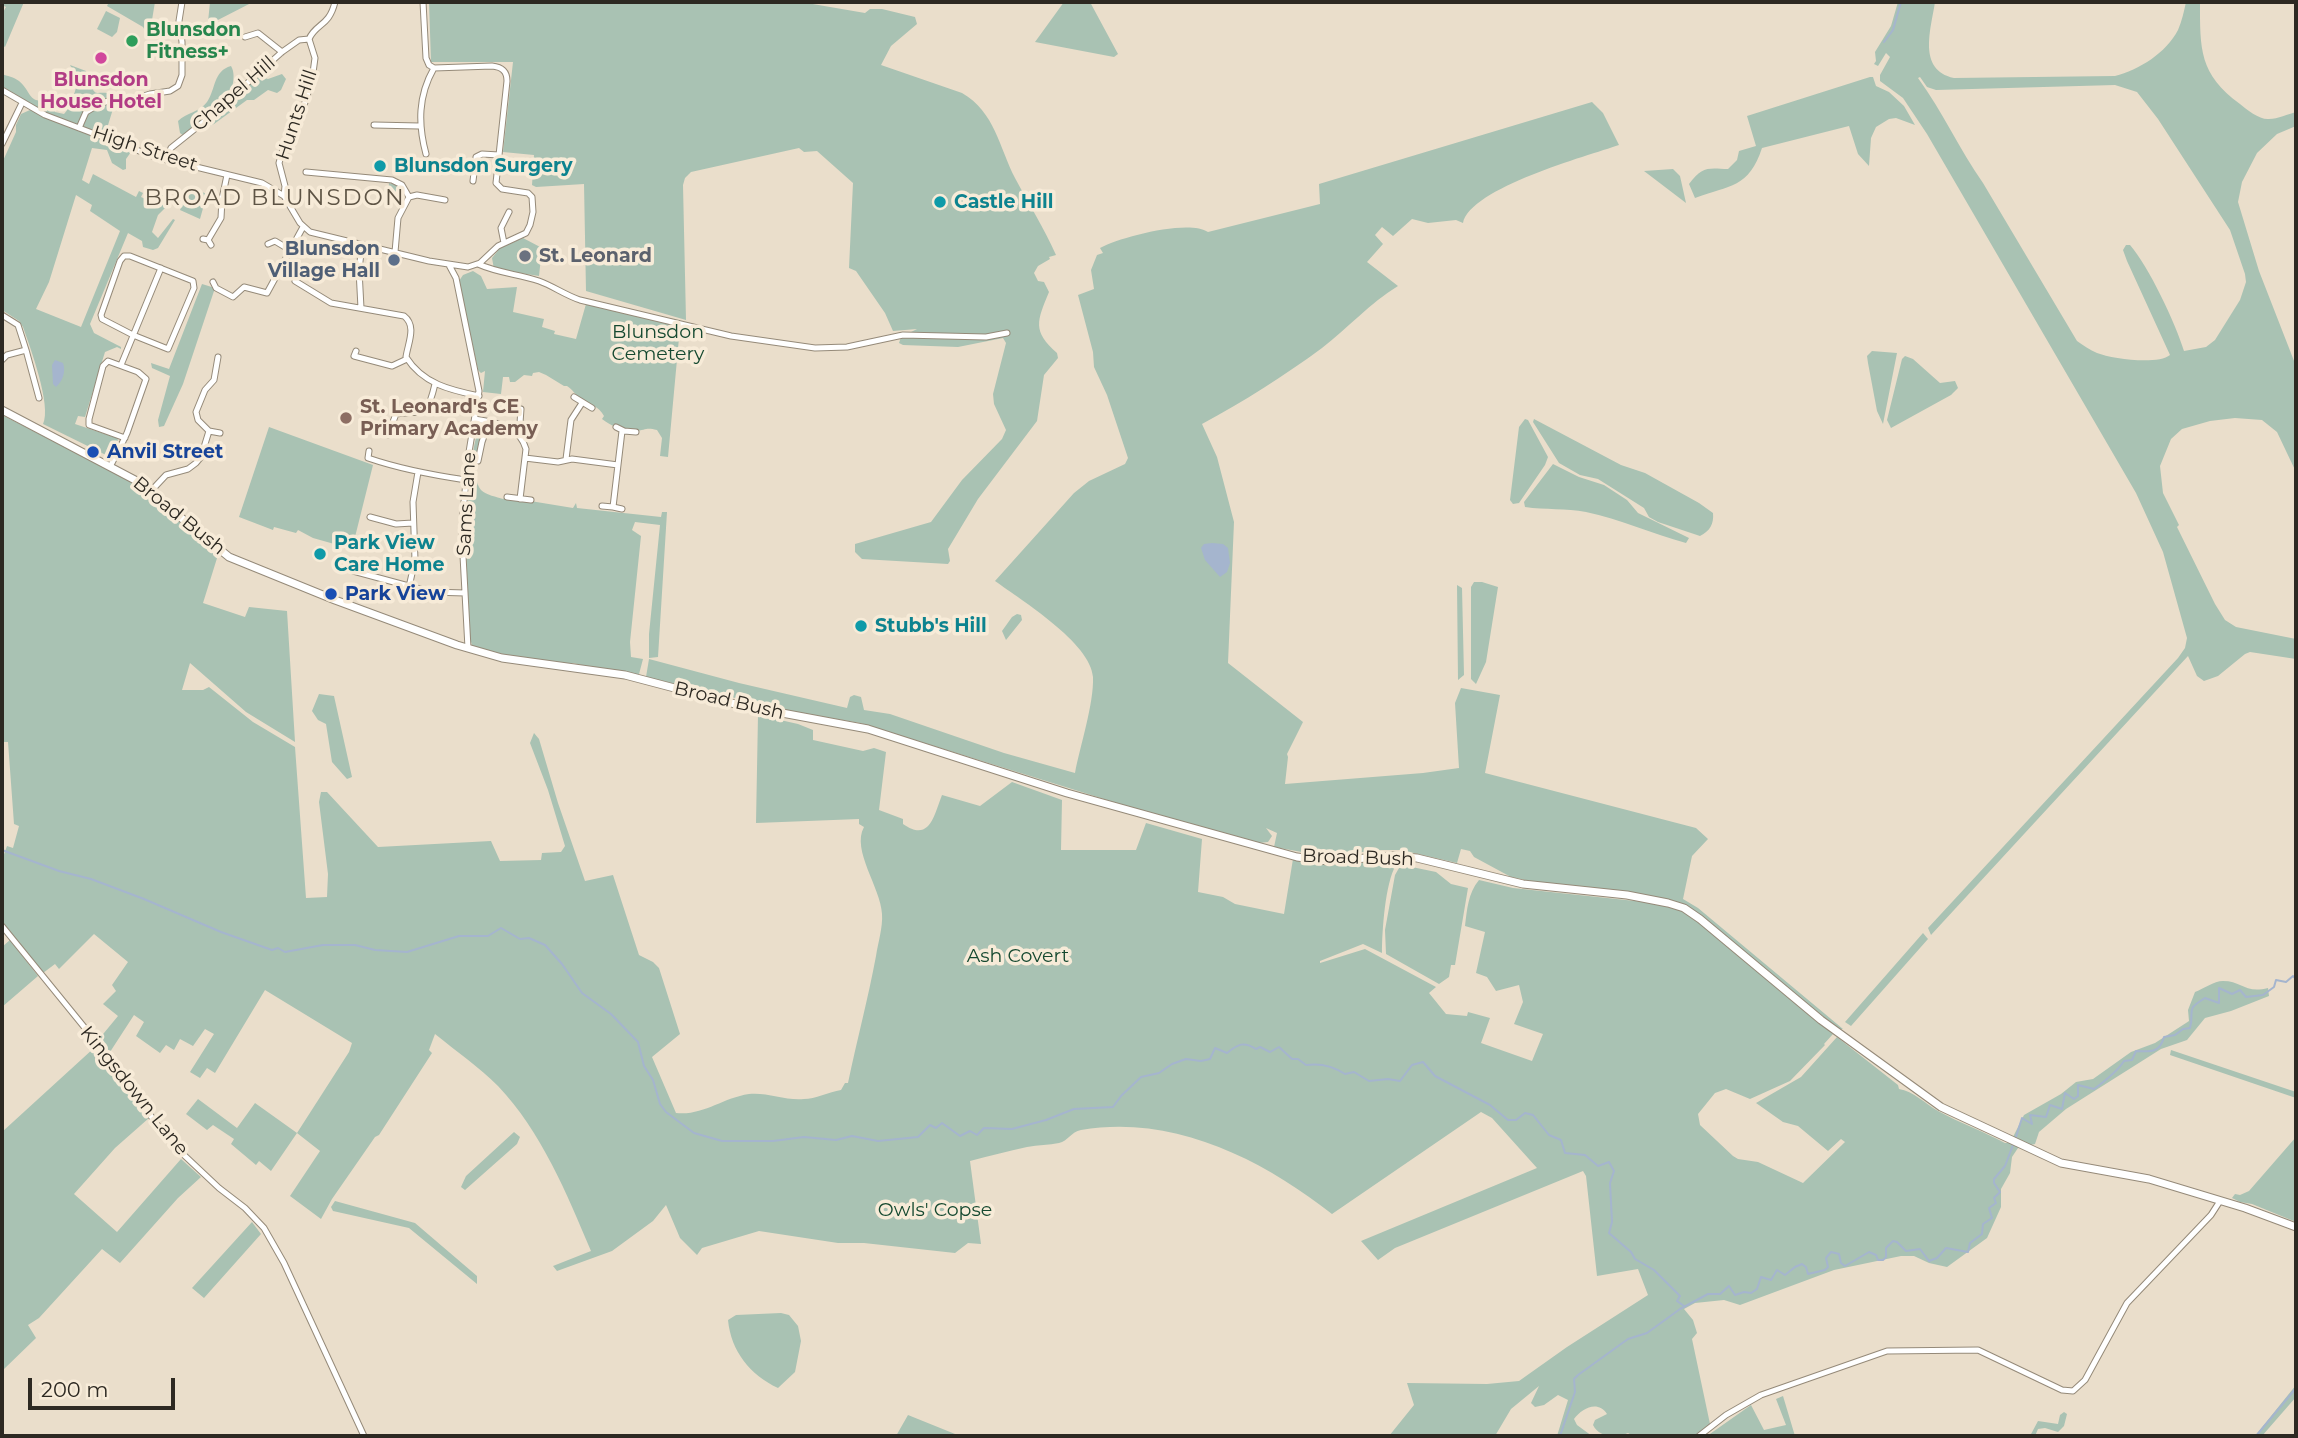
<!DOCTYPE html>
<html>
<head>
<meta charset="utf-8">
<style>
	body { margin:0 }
	#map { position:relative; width:2298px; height:1438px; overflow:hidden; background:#eadecb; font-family:Montserrat,sans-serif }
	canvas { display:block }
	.frame { position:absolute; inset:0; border:4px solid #2d2922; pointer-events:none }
	.scale { position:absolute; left:28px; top:1378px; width:147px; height:32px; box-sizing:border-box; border:4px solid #2d2922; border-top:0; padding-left:9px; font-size:21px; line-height:24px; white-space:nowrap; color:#2d2922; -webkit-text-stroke:5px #f7ebd8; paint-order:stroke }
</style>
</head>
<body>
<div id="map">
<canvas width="2298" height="1438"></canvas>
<div class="frame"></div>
<div class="scale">200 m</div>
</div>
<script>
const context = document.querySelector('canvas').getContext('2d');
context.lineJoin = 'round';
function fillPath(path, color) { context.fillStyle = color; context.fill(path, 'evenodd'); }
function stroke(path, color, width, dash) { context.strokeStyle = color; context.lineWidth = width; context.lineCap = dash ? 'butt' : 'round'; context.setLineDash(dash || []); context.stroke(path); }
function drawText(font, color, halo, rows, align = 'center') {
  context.font = font + ' Montserrat,sans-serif'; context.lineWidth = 7; context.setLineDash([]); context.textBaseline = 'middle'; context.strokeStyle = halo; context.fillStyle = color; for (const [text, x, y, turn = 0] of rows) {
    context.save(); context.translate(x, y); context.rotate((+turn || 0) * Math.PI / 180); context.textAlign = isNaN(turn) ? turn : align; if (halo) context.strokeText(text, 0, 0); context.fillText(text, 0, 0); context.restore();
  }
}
fillPath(new Path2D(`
	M2 2H24L5 47 2 45V14L6 7 2 5Z
	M109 2H155L149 38 143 27 107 6Z
	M210 2H253L214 22H208Z
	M429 2H801L865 13 870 9H882L915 17 917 24 891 46 881 65 962 93C995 112 999 147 1015 178 1029 204 1044 228 1056 255L1049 257 1050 259 1038 266 1034 273 1038 281 1044 282 1049 292C1037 321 1032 331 1057 353L1058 358 1044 375 1037 421 978 499 948 549 950 561 948 564 862 559 855 552V544L931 522 962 480 1002 439 1006 430 994 404 993 394 1006 343 1003 338 958 347 903 345 899 343 901 337 917 329 893 331 885 313 856 271 849 268 853 183 817 151 804 152 799 148 691 172 685 178 683 185 686 320 586 291 584 184 536 187 532 185 534 155 503 152 513 62H431Z
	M1064 2H1090L1118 54 1114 57 1035 42Z
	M1898 2H1935C1931 29 1917 70 1954 78L2115 76C2139 70 2166 53 2178 30 2182 21 2184 11 2186 2H2200C2200 49 2199 74 2240 104 2247 110 2260 120 2269 119 2278 119 2288 114 2296 112V126L2277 134 2257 153 2242 182 2238 202 2259 271 2296 366V472L2277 432 2262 420 2235 418 2210 421 2182 429 2171 439 2160 466 2163 493 2179 525 2177 527 2215 604 2225 620 2236 627 2296 639V659L2250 652 2245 654 2218 676 2204 681 2197 676 2188 656 1931 935 1928 928 2178 658 2185 648 2187 638 2163 552 2136 493 1927 134 1903 98 1880 81V75L1890 57 1886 53 1878 66 1874 64 1876 61 1875 52 1891 26ZM1920 77 1927 87 1936 90 2115 85 2137 92 2158 119 2230 230 2245 274 2246 282 2240 300 2215 340 2206 347 2184 351C2175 322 2149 267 2130 245H2126L2123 250 2127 261 2170 355C2158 365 2112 359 2097 353 2090 350 2083 345 2077 341L1983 183C1959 149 1943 112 1918 78Z
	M106 11 120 18 117 32 112 37 97 29Z
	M70 65 86 71C98 106 92 86 117 96L104 138 131 152 126 159V169L123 170 112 163 107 150 92 148 82 180 89 184 93 174 136 197 139 191 143 193 141 197 152 202 162 195 168 197 171 202 158 215 152 232 158 238 173 219 175 220 158 248 153 250 143 247 142 241 128 233 90 324 94 333 121 347V349L117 347 105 352 85 417 78 416 75 424 117 438 118 440 108 456 43 424C52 406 30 347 23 327L19 321 2 310V163L16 132V125L21 114 30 110 31 107 27 102 2 86V74C7 76 14 77 19 81 33 93 26 103 51 101L55 112 64 114C70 109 80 81 77 75 76 71 72 69 70 65ZM76 195 92 205 90 211 120 231 81 327 36 309 49 282Z
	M231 66C238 78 228 92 233 102L239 97 255 75 268 79 282 74 286 79 281 90 277 93 268 90 254 100H247L214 124 184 136 180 133 178 121C186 113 200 112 207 102 216 89 213 71 231 66Z
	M1870 77H1873L1876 86 1889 92 1904 106 1915 125 1896 118 1889 119 1876 127 1871 138 1869 166 1858 154 1849 126 1762 148C1749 188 1730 185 1695 198L1689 184C1702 166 1708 168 1728 169L1737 160 1739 151 1756 146 1747 116Z
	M1592 102 1603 113 1619 145C1587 156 1470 188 1463 223L1456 220 1428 223 1412 219 1393 236 1382 227 1375 235 1383 244 1367 262 1398 286C1370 303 1348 328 1322 348 1284 376 1243 402 1202 424L1217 457 1234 522 1228 663 1303 722 1287 754 1288 757 1285 784 1423 773 1459 768 1455 703 1461 688 1500 695 1485 773 1696 828 1708 839 1692 856 1683 899 1698 908 1843 1029H1839L1682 903 1632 892 1540 883 1511 877 1474 857 1470 851 1461 849 1457 863 1401 850H1382L1324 856 1274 847 1277 833 1266 828 1272 836 1268 842 1258 843 1136 809 860 723 795 712 646 677 649 659 739 683 847 708 850 697 854 695 861 697 864 710 890 714 1004 753 1075 773C1080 746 1094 704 1093 677 1091 643 1021 600 995 581L1074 493 1089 481 1125 464 1128 458 1107 395 1094 367 1093 352 1078 295 1094 289 1091 270 1097 255 1103 253 1100 248C1120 237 1189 219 1208 232L1320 204 1319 184Z
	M1673 169 1680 176 1686 203 1644 171Z
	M389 183 399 186 403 195 401 202 388 196Z
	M197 190 207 194 200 219 180 210 188 191 195 193Z
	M523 238 542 248 539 276 494 269 492 258 500 248Z
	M473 271 481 276 487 289 517 287 513 312 544 319 542 327 555 331 554 334 576 339 586 304 680 327 668 457 660 456 662 438 657 430C646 427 646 430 635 431 623 432 612 426 602 419L604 416C599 406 590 405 580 399 575 394 573 390 567 386H564L546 375 539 372 533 373 532 376 524 375 515 382H510L509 377H503L501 394 483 392 485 371 481 373 478 370 459 281 463 275Z
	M202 284 215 288 183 384 164 426 159 427 158 420 170 376 152 368 151 363 169 369Z
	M1872 351 1897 353 1883 424 1877 411 1868 363 1867 356Z
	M1905 356 1913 359 1940 383 1955 381 1958 388 1951 395 1891 428 1887 420 1902 359Z
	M2 415 133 482 218 555 203 603 245 617 249 607 287 611 295 742 246 712 190 663 182 690H203L209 687 253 722 295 747 306 898 327 897 328 874 319 802 321 792H327L378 847 491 841 500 861 541 860 542 853 561 852 565 846 548 790 530 743 534 733 539 739 558 803 585 881 613 875 639 955 653 962 659 968 680 1034 652 1057 676 1113C703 1116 722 1098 749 1094 767 1092 786 1101 804 1099 815 1099 829 1092 841 1090L845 1083H848C857 1040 868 999 876 956 878 943 883 927 882 914 881 888 851 850 864 827L859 824V819L756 823 758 715 798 724 813 730V740L863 751 874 748 886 752 879 810 903 819V824C930 843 934 815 942 795L980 806 1012 782 1062 800 1061 850H1136L1146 823 1202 839 1198 892 1223 897 1235 904 1284 914 1293 859 1334 865 1394 860 1396 865C1385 883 1382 932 1382 953L1363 944 1320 961V963L1365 949 1436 987 1429 993 1446 1014 1467 1016 1468 1012 1490 1018 1481 1043 1532 1061 1543 1034 1514 1024 1523 1002 1519 985 1496 991 1487 977 1476 973 1485 932 1465 926C1467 910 1468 893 1479 880L1513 888 1654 903 1673 907 1689 915 1706 927 1833 1034 1824 1044 1825 1045 1790 1081 1750 1099 1726 1089 1715 1093 1698 1114 1700 1125 1733 1156 1738 1159 1758 1162 1803 1183 1845 1142 1841 1139 1828 1151 1798 1126 1783 1122 1756 1103 1801 1077 1837 1037 1898 1085 1899 1089C1913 1091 1926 1104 1938 1111 1960 1123 1983 1131 2005 1143H2010L2024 1115 2061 1094 2076 1082 2093 1079 2131 1052 2155 1043 2186 1023 2189 1021 2188 1010 2195 992C2203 989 2214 981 2223 981 2242 981 2245 994 2268 988L2269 996 2231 1011 2205 1018 2187 1040 2161 1049 2066 1109 2039 1132 2035 1144 2018 1148 2012 1157 2010 1173 2001 1189V1207L1987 1238 1947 1267 1929 1263 1914 1256H1901L1834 1270 1740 1305 1724 1300 1695 1303 1684 1309 1693 1320 1697 1333 1692 1339 1710 1424 1695 1436H1633L1628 1433C1617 1438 1599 1438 1593 1425L1595 1420 1607 1414C1598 1400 1582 1408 1574 1419L1577 1425 1592 1436H1557L1568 1400 1558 1395 1544 1405 1535 1407 1531 1403 1539 1386 1511 1409 1495 1436H1389L1414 1405 1407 1383 1487 1384 1519 1381 1567 1347 1648 1295 1638 1269 1597 1276 1586 1176 1583 1171 1395 1248 1378 1260 1361 1241 1537 1168 1492 1118 1481 1112 1332 1214C1262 1159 1173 1114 1081 1130 1071 1132 1068 1141 1059 1143 1049 1145 1038 1145 1027 1147 1008 1151 989 1156 970 1161L981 1244 968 1243 955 1253 864 1243H838L759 1231 702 1248 697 1255 680 1238 666 1205 653 1221 612 1251 557 1271 553 1266 591 1251C567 1194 541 1131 498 1086 479 1067 456 1051 435 1034L429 1050 432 1053 379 1135 375 1137 332 1199 321 1219 290 1196 320 1151 297 1133 271 1171 259 1161 256 1165 231 1144 234 1139 213 1125 207 1130 186 1114 198 1099 237 1128 255 1103 297 1133 349 1052 352 1043 265 990 215 1073 207 1068 200 1078 190 1072 214 1034 205 1029 193 1046 180 1039 174 1050 166 1045 160 1053 136 1036 144 1022 134 1015 110 1052 99 1039 118 1016 103 1004 116 991 112 985 128 962 94 934 59 969 55 964 43 973 2 922V860L7 846 13 848 19 826 14 824 8 742H2Z
	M1525 419 1528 420 1548 457 1545 465 1519 503 1513 504 1510 500 1519 427Z
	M1534 419 1621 465 1645 473 1699 503 1713 513C1714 524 1710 531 1700 536L1658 522 1649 517 1644 508 1598 479 1580 475 1559 463 1533 422Z
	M269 427 373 465 352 549 313 538 298 530 296 533 274 527 273 530 239 517Z
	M479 429 483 432C479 447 470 476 481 490 486 495 497 497 503 499L506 497 573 508 576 503 577 508 661 517 662 512H667L658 657 649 658V634L660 525 635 522 632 530 641 536 630 642 631 657 643 659 638 678 573 663 547 664 477 648 472 645C463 612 465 458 479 429Z
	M1553 464 1579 477 1604 485 1627 500 1638 513 1689 538 1686 543C1652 534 1620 519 1586 512 1566 508 1545 510 1525 507L1524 502Z
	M1474 582H1482L1498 587 1486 662 1476 684 1471 679V587Z
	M1457 585 1462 588 1464 675 1458 680Z
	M1017 614 1021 615 1022 620 1006 640 1002 631 1012 617Z
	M319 694 334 696 352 777 347 779 332 762 326 724 318 720 312 711Z
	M1407 866 1436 872 1451 884 1468 888 1455 965H1451L1449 977 1439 984 1386 954 1385 930 1395 875 1399 868Z
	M1923 933 1928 939 1851 1026 1845 1022Z
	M10 940 38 976 2 1007V947Z
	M94 1048 149 1118 115 1148 74 1194 117 1232 181 1159 201 1177 178 1198 120 1263 102 1249 39 1318 28 1325 36 1338 2 1371V1132Z
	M2171 1050 2296 1092V1098L2170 1055Z
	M514 1132 520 1137 517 1144 465 1190 461 1187 466 1176Z
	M2296 1137V1222L2252 1204 2240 1202 2232 1198 2235 1194 2240 1195 2249 1191Z
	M335 1201 415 1223 477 1276V1284L409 1228 333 1211 331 1207Z
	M252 1222 261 1234 204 1298 192 1288Z
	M781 1313 789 1315 798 1326 801 1341 795 1372 778 1388C750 1375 731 1351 728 1320L736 1315Z
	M2296 1385V1397L2262 1436H2255Z
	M1783 1396 1795 1436H1707L1751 1405 1764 1430 1786 1425 1776 1399Z
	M2064 1412 2067 1414 2064 1426 2058 1432 2045 1428 2038 1429 2035 1436H2030L2038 1421 2058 1424 2060 1415Z
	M908 1415 960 1436H896Z`), '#a9c2b3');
fillPath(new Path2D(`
	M55 360 63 363C66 371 63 381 56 387L53 384 52 365Z
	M1212 543 1223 544 1228 548 1230 563 1227 572 1220 577 1205 560 1201 548 1204 544Z`), '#a5b5ce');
stroke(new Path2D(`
	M1884 42 1893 30 1901 2
	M2 850 59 871 91 879 144 899 221 932 272 950 278 948 285 952 323 945H355L375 950 407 952 459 936H488L501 928 520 939 529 938 545 945 562 964 582 993 611 1014 638 1042 644 1066 653 1080 660 1104 666 1112 694 1133 722 1141H773L804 1137 836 1140 852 1136 878 1141 918 1137 930 1125 936 1128 942 1123 960 1136 970 1131 977 1135 984 1128 1012 1129 1046 1120 1074 1109 1113 1107 1121 1096 1141 1077 1159 1073 1172 1064 1186 1059 1201 1061 1210 1059 1215 1048 1227 1053C1238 1044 1244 1041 1256 1049L1260 1047 1270 1052 1279 1047 1292 1059H1298L1306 1065C1320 1063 1333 1066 1345 1074L1354 1072 1369 1081 1388 1079 1400 1081 1412 1065 1423 1062 1435 1076 1490 1105 1508 1120H1516L1525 1113 1533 1115 1549 1135 1561 1140 1565 1153 1585 1155 1598 1166 1609 1162 1614 1171 1610 1183 1612 1222 1609 1233 1631 1252 1635 1259 1654 1270 1680 1296 1677 1301 1684 1306
	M2015 1140 2022 1118 2032 1124 2030 1115 2046 1117 2050 1105 2062 1109 2065 1093 2074 1099 2078 1096V1085L2094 1089C2105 1081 2117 1072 2124 1061L2132 1060 2136 1051C2150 1052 2160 1053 2164 1037L2175 1035 2183 1029 2190 1028C2195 1009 2184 1011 2205 998L2219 1003V988L2232 994 2240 990 2246 997 2263 995 2274 987 2276 980 2286 982 2293 976 2296 979
	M1560 1436 1575 1392 1574 1379 1578 1375 1628 1339 1647 1333 1680 1309 1708 1294H1720L1729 1286 1735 1295 1744 1292 1751 1293 1757 1289 1761 1277 1771 1280 1777 1270 1785 1275 1795 1267 1802 1264 1806 1267 1808 1274 1825 1270 1828 1267 1826 1258 1831 1252 1839 1254 1841 1263 1845 1266 1869 1252 1876 1255 1878 1260H1883L1886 1257V1248L1893 1241 1897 1242 1906 1251 1920 1249 1929 1261 1937 1258 1946 1248 1968 1252 1970 1243 1982 1234 1983 1224 1992 1218 1989 1208 1996 1203 1994 1198 2000 1192 1994 1183V1179L2005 1166 2013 1145
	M2256 1436 2296 1388`), '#a5b5ce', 2);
const minor = new Path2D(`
	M423 2 426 58 429 65 434 68
	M245 37 258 33 282 52
	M309 39C316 23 329 27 335 2
	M2 90 45 115 155 157 262 183 284 196 300 223 310 232 429 261 468 267 480 263 498 246 526 233 530 225 533 212 532 197 528 193 502 189 496 183 507 81C507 71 502 67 492 66L434 68
	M374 125 419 126
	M79 128 86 112 101 103 113 100H131L150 94 170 91 178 86 182 75V42L179 21 182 2
	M2 144 22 103
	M426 154C418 124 418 96 434 68
	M166 159 171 148 206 120 282 52 299 40 309 39
	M306 172 392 180 402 185 409 197 398 218 395 252
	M473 181 476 157 482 154 499 155
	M284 196 285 186 279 163 283 149 300 118 312 80 315 58 309 39
	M409 197 417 195 445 200
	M203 239 208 240 211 245
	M208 240 221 218 222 199 227 175
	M504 243 501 228 509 212
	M268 244 275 241 290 250
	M124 256H130L193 281 194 288 168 349 133 335 102 319 101 315 120 261Z
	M478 264C498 273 518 274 539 281 553 286 565 295 580 300L731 336 815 348 847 347 903 335 986 337 1007 333
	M449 265 456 278 479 391 469 452 463 512 462 537 468 648
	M295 281 331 303 404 316C417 326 408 343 406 357 423 384 450 390 479 396
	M213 282 216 288 233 297 244 287 267 293 303 227
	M361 308 359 270 362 245
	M2 315 18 325 26 350
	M356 351 354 356 392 366 407 359
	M2 360 7 355 26 350 39 398
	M121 365 161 268
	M574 397 592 408
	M475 419C496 423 519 425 526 449L520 499
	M616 427 624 431 636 432
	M209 431 220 433
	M514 431 520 423 521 409
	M622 431 613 507 622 509
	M388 435 396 414C425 410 427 418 435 384
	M369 451 368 458C400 469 432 475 466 480
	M525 458 558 462 572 459 618 465
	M566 459 571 420 582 403
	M478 461 482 442 489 422
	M111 465C116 455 122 444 127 433L146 379 138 372 108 361 103 366 89 419V425L125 438
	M151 491 166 475 188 469 196 463 201 457 209 431 198 420 196 412 205 390 214 380 218 357
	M507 497 531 500
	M602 506 613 507
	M370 517 396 524 413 523
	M353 571 431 592 465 593
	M409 587 415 560 413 502 418 472
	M2 926 111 1060 168 1140 219 1188 245 1208 264 1228 284 1263 364 1436
	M1699 1436 1726 1415 1761 1395 1887 1351 1978 1350 2062 1390 2073 1391 2085 1380 2127 1303 2211 1215 2220 1201`);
const secondary = new Path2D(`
	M2 410 135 480 229 557 335 600 457 645 502 658 625 675 739 705 868 729 1067 793 1297 857 1328 861 1392 856 1417 858 1523 884 1627 895 1668 903 1684 908 1700 919 1821 1020 1941 1107 2061 1163 2149 1179 2245 1208 2296 1227`);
stroke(minor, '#958a79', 7);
stroke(secondary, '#958a79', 9);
stroke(minor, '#fff', 5);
stroke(secondary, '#fff', 7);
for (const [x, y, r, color] of [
	[132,41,7,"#2e9e5b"],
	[101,58,7,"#d1479c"],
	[380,166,7,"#0f9aa8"],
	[940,202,7,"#0f9aa8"],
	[525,256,7,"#6b7280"],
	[394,260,7,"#5c6f8a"],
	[346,418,7,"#8d6e63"],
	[93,452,7,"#1a4fb4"],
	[320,554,7,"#0f9aa8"],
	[331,594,7,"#1a4fb4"],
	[861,626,7,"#0f9aa8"]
]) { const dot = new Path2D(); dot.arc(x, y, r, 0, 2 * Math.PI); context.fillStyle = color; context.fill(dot); stroke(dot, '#f7ebd8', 2.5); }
drawText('bold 19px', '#27864d', '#f7ebd8', [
	["Blunsdon",146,30],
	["Fitness+",146,52]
], 'left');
drawText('bold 19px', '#b23c85', '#f7ebd8', [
	["Blunsdon",101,80],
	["House Hotel",101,102]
]);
drawText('19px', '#2d2922', '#f7ebd8', [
	["Chapel Hill",234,94,-41],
	["Hunts Hill",297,115,-72],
	["High Street",145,149,18],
	["Sams Lane",467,504,-87],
	["Broad Bush",179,516,39],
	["Broad Bush",729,701,13],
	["Broad Bush",1358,858,2],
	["Kingsdown Lane",134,1091,51]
]);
drawText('bold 19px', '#0d838f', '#f7ebd8', [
	["Blunsdon Surgery",394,166],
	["Castle Hill",954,202],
	["Park View",334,543],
	["Care Home",334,565],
	["Stubb's Hill",875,626]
], 'left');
drawText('bold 19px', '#4e5e75', '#f7ebd8', [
	["Blunsdon",380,249],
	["Village Hall",380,271]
], 'right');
drawText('bold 19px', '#5b616d', '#f7ebd8', [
	["St. Leonard",539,256]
], 'left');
drawText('19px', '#154930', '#f7ebd8', [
	["Blunsdon",658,332],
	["Cemetery",658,354],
	["Ash Covert",1018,956],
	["Owls' Copse",935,1210]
]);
drawText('bold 19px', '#785e54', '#f7ebd8', [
	["St. Leonard's CE",360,407],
	["Primary Academy",360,429]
], 'left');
drawText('bold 19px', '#164399', '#f7ebd8', [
	["Anvil Street",107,452],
	["Park View",345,594]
], 'left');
context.letterSpacing = '2px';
drawText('23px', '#5e5445', '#f7ebd8', [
	["BROAD BLUNSDON",275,198]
]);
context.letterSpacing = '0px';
</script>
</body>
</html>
